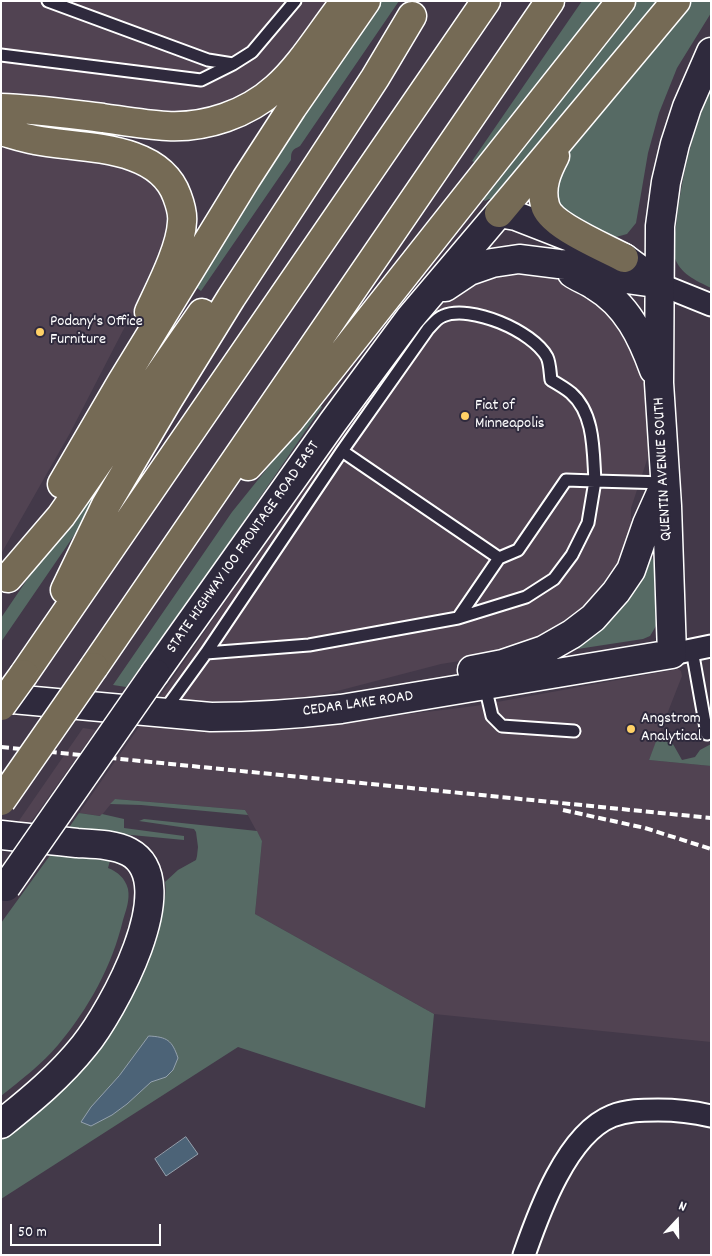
<!DOCTYPE html>
<html>
<head>
<meta charset="utf-8">
<style>
	body { margin:0 }
	#map { position:relative; width:712px; height:1256px; overflow:hidden; background:#433949; font-family:Dekko,sans-serif }
	canvas { display:block }
	.frame { position:absolute; inset:0; border:2px solid #fff; pointer-events:none }
	.north { position:absolute; left:652px; top:1196px; width:50px; height:50px; -webkit-text-stroke:4px #2f2a3d; paint-order:stroke; rotate:21deg; font-size:14px; font-weight:700; line-height:20px; text-align:center; color:#fff }
	.north::after { content:''; display:block; margin:auto; width:18px; height:22px; background:#fff; clip-path:polygon(50% 0,100% 100%,50% 72%,0 100%) }
	.scale { position:absolute; left:10px; top:1224px; width:151px; height:22px; box-sizing:border-box; border:2px solid #fff; border-top:0; padding-left:6px; font-size:15px; line-height:18px; white-space:nowrap; color:#fff; -webkit-text-stroke:4px #2f2a3d; paint-order:stroke }
</style>
</head>
<body>
<div id="map">
<canvas width="712" height="1256"></canvas>
<div class="frame"></div>
<div class="north">N</div>
<div class="scale">50 m</div>
</div>
<script>
const context = document.querySelector('canvas').getContext('2d');
context.lineJoin = 'round';
function fillPath(path, color) { context.fillStyle = color; context.fill(path, 'evenodd'); }
function stroke(path, color, width, dash) { context.strokeStyle = color; context.lineWidth = width; context.lineCap = dash ? 'butt' : 'round'; context.setLineDash(dash || []); context.stroke(path); }
function drawText(font, color, halo, rows, align = 'center') {
  context.font = font + ' Dekko,sans-serif'; context.lineWidth = 4; context.setLineDash([]); context.textBaseline = 'middle'; context.strokeStyle = halo; context.fillStyle = color; for (const [text, x, y, turn = 0] of rows) {
    context.save(); context.translate(x, y); context.rotate((+turn || 0) * Math.PI / 180); context.textAlign = isNaN(turn) ? turn : align; if (halo) context.strokeText(text, 0, 0); context.fillText(text, 0, 0); context.restore();
  }
}
fillPath(new Path2D(`
	M1 1H336L291 59 246 98 192 116 1 95Z
	M1 143 92 155 135 171 147 178 156 189 163 201 166 212V230L162 245 133 311 70 433 1 554Z
	M519 273 550 276 568 283 614 315 644 371 646 389 649 454 631 508V543L607 586 561 629 504 654 441 664 322 695 290 699 237 703 157 701 351 419 430 315 447 300 481 280Z
	M678 669 681 671 682 676 649 760 711 766V1042L434 1014 255 914 262 841 245 810 115 799 101 816 79 813 141 724 277 729 311 726 475 706Z
	M83 728 96 730 28 826 16 825Z`), '#514352');
fillPath(new Path2D(`
	M377 1H399L300 146C292 150 291 151 291 160L201 291 193 285Z
	M582 1H609L480 165 472 161Z
	M636 1H661L499 201 489 199 485 201 480 198Z
	M683 1H711V13L677 68 659 113 648 153 636 223 627 234 616 237 609 236 572 221 558 202 555 188 557 171 579 127Z
	M711 89V288C695 280 680 274 674 256 672 247 675 235 676 226 681 178 692 132 711 89Z
	M319 404 322 407 178 617 126 687 113 685 232 512Z
	M142 410 99 499 1 642V618Z
	M649 558H652L654 562 656 626 650 636 643 639 571 650Z
	M666 735 669 737 682 760 695 757 700 750 711 744V766L649 760 658 736Z
	M115 799 245 810 248 815 141 805 110 804Z
	M79 813 100 816 102 814 124 819V828L184 836V840L68 829Z
	M144 819 257 831 262 841 255 914 434 1014 425 1108 238 1047 1 1199V1140C21 1124 42 1109 60 1092 93 1061 121 1022 139 981 145 967 149 952 154 938 159 923 168 897 165 882L178 870 196 860 197 856 198 847 196 832 194 829 139 821Z
	M51 854 110 861 108 868C118 872 125 878 128 889 130 900 126 910 123 920 112 966 89 1008 58 1045 42 1064 21 1080 1 1096V923Z`), '#566a64');
const water = new Path2D(`
	M149 1036C167 1037 172 1040 178 1058L173 1070 166 1077 151 1082 127 1104 112 1115 91 1126 81 1122 91 1107 119 1076Z
	M186 1137 198 1154 166 1176 155 1159Z`);
fillPath(water, '#4c6377');
stroke(water, '#94a1ad', 1);
const lane = new Path2D(`
	M48 1 208 60 233 64
	M1 55 201 80 233 64 252 52 295 1
	M342 451 499 558 458 618
	M692 650 707 734
	M206 653 309 645 458 618 526 597 554 579 572 555 588 523 595 481 566 480 518 550 499 558
	M485 686 492 716 502 726 574 731
	M164 711 206 653 342 451 428 329C432 325 437 318 443 316 470 304 533 331 547 357 550 363 550 373 551 380 558 384 565 388 571 393 595 414 593 452 595 481L666 483`);
const street = new Path2D(`
	M659 284 711 305
	M672 654 711 646
	M524 1255C539 1212 567 1134 612 1116 627 1110 642 1110 658 1110 676 1110 694 1112 711 1116`);
const secondary = new Path2D(`
	M572 273C579 278 588 281 595 286 627 305 642 337 654 370
	M445 287 469 271 492 263 519 259 559 264 586 265 619 278 655 283
	M472 670 503 664 544 650 572 634 593 618 616 592 631 570 647 524 664 486
	M155 673 333 422 410 318 499 213 516 216 624 258 659 284
	M1 698 211 717C255 717 297 714 341 709L672 654 667 506 659 383 660 226 666 182 675 144 687 107 711 52
	M1 835C26 838 52 840 77 843 93 844 114 844 129 852 185 882 111 1013 84 1046 60 1076 31 1100 1 1124`);
const highway = new Path2D(`
	M1 108C36 109 69 114 103 118 124 121 146 125 167 126 206 128 247 114 276 88 300 67 320 34 340 8
	M1 131C12 134 23 138 35 140 79 149 158 143 177 196 180 204 183 214 182 222 181 248 160 288 149 312
	M555 156C547 171 540 187 545 205 549 225 606 248 624 258
	M499 213 676 1
	M248 466 290 420 621 1
	M62 484 121 383 246 179 292 108 366 1
	M8 578 61 516 202 313
	M65 590 106 505 168 400 231 298 375 78 412 16
	M94 667 550 1
	M24 674 486 1`);
stroke(lane, '#fff', 15);
stroke(street, '#fff', 25);
stroke(secondary, '#fff', 31);
stroke(highway, '#fff', 31);
stroke(lane, '#2f2a3d', 11);
stroke(street, '#2f2a3d', 21);
stroke(secondary, '#2f2a3d', 28);
stroke(highway, '#756a55', 28);
stroke(new Path2D(`
	M1 747 711 818
	M563 810 645 828 711 849`), '#fff', 4, [8, 4]);
const secondaryBridge = new Path2D(`
	M6 887 155 673`);
const highwayBridge = new Path2D(`
	M1 706 24 674
	M1 801 94 667`);
stroke(secondaryBridge, '#fff', 31, []);
stroke(highwayBridge, '#fff', 31, []);
stroke(secondaryBridge, '#2f2a3d', 28);
stroke(highwayBridge, '#756a55', 28);
for (const [x, y, r, color] of [
	[40,332,5,"#ffd166"],
	[465,416,5,"#ffd166"],
	[631,729,5,"#ffd166"]
]) { const dot = new Path2D(); dot.arc(x, y, r, 0, 2 * Math.PI); context.fillStyle = color; context.fill(dot); stroke(dot, '#2f2a3d', 2); }
drawText('16px', '#fff', '#2f2a3d', [
	["Podany's Office",50,323],
	["Furniture",50,341],
	["Fiat of",475,407],
	["Minneapolis",475,425],
	["Angstrom",641,720],
	["Analytical",641,738]
], 'left');
drawText('16px', '#fff', '#2f2a3d', [
	["QUENTIN AVENUE SOUTH",664,469,-93],
	["STATE HIGHWAY 100 FRONTAGE ROAD EAST",244,548,-55],
	["CEDAR LAKE ROAD",358,705,-8]
]);
</script>
</body>
</html>
